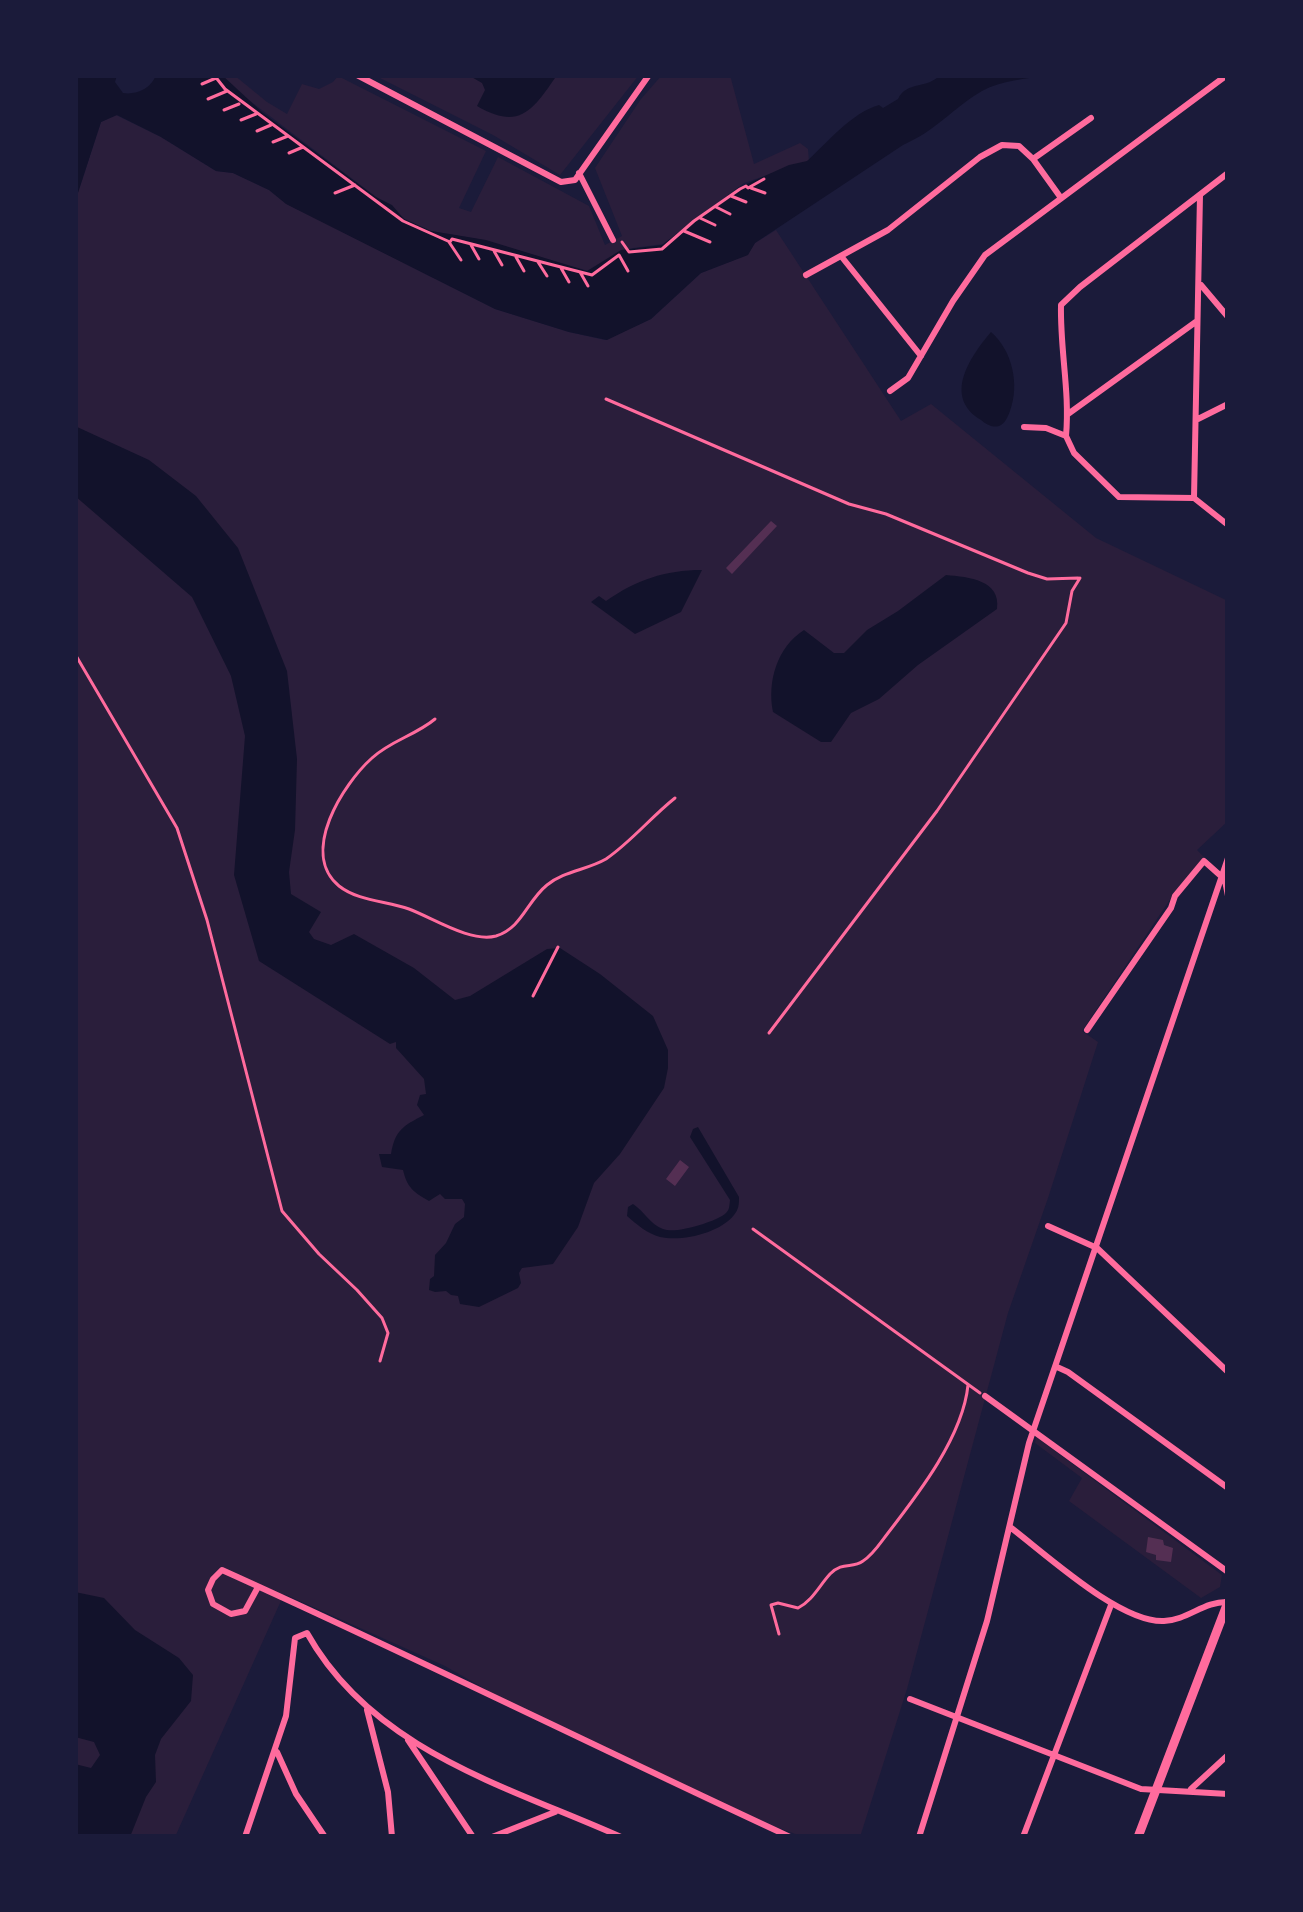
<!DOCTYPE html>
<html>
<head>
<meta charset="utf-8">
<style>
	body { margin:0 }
	#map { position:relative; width:1303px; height:1912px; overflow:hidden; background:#1b1b3a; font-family:Poppins,sans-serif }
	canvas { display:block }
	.frame { position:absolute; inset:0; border:78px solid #1b1b3a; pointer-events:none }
</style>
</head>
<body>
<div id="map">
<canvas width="1303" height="1912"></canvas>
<div class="frame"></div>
</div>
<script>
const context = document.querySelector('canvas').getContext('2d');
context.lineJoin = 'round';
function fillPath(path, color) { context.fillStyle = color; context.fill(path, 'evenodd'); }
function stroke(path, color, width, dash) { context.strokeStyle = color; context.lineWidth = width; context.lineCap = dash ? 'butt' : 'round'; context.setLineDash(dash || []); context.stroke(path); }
fillPath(new Path2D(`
	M222 75H234L267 102 287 114 302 84 319 89 333 82 338 76 486 151 459 208 471 212 498 157 589 206 605 245 622 236 595 168 641 99 662 75H730L754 164 800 143 808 149 809 161 744 183 663 244 633 248 588 271 483 240 431 231 405 219 233 88Z
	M374 75H639L560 175 493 135Z
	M116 115 161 137 216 171 233 173 269 190 287 204 495 309 569 332 605 340 651 319 701 273 747 255 755 243 776 230 901 421 931 404 1096 538 1228 601V821L1197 850 1204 857 1169 901 1082 1031 1098 1042 1048 1198 1008 1313 907 1689 860 1837H804L710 1804 548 1725 445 1666 284 1594 175 1837H75V202L101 122Z
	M1036 1437 1222 1575 1220 1587 1201 1598 1069 1501 1082 1478 1035 1443Z`), '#2a1e3b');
fillPath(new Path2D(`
	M75 75H117L115 82 123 93C136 95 151 89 156 75H222L263 113 376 197 392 205 404 219 431 231 486 240 587 271 621 250 662 245 738 188 789 165 807 161C827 143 851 113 879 105L883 108 898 99C906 81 928 89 940 75H1047C1026 79 1002 80 982 91 953 108 937 130 903 145L755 243 748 255 701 273 651 319 607 340 569 332 495 309 286 204 269 190 233 173 216 171 161 137 117 115 101 122 75 202Z
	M468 75H557C533 110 520 131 477 106L485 90 482 83Z
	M991 332C1012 350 1020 384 1010 411 1008 416 1005 424 999 426 992 428 986 424 981 420 943 397 969 358 991 332Z
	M75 426 149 460 196 496 238 548 287 671 297 759 295 830 289 872 291 894 321 912 309 932 314 939 331 945 354 934 414 968 455 1000 470 996 547 949 560 948 600 974 653 1016 668 1050V1068L664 1088 620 1154 594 1183 578 1227 553 1264 522 1268 519 1273 521 1283 518 1288 479 1307 460 1304 458 1296 451 1295 446 1291 435 1292 429 1290 430 1279 434 1276 435 1255 446 1243 455 1224 464 1217 465 1204 462 1199H445L440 1194 429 1201C413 1192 407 1187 403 1170L382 1167 379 1154H391C395 1130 403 1126 424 1115L417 1105 420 1095 426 1094 424 1079 396 1048V1042L390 1044 259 961 234 875 245 736 231 676 192 597 75 496Z
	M702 570 681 612 635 634 591 602 599 596 606 601C636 580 665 570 702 570Z
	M946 575C969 577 1001 580 997 609L918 665 879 699 851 713 831 742H821L773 712C767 682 777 647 804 630L834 653H844L867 630 898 611Z
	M698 1127 739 1197C739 1204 739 1209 734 1215 720 1233 682 1242 660 1237 648 1234 636 1224 627 1216L628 1207 633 1204C644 1211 651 1225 663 1229 676 1234 710 1223 722 1216 730 1211 729 1208 730 1200L690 1137 693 1129Z
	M75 1592 104 1598 135 1630 179 1658 193 1675 191 1701 161 1739 155 1755 156 1782 146 1797 130 1837H75V1764L91 1768 100 1755 94 1742 75 1737Z`), '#12122b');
fillPath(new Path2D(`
	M771 521 777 526 732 574 726 568Z
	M680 1160 689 1167 675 1186 666 1179Z
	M1148 1537 1163 1540 1164 1545 1173 1548 1171 1562 1156 1560V1555L1146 1552Z`), '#542f53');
stroke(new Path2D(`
	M214 75 225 89 403 221 450 242 452 239 592 275 619 255 628 271
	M202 84 216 78
	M208 99 227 91
	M224 110 239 104
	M241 120 256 114
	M257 131 271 125
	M273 142 288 136
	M289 153 303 147
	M751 188 765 193
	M335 193 355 185
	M731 196 746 202
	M716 207 730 214
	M700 218 715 225
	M684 231 710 242
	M449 242 461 260
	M622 242 629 252 662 249 694 221 740 189 746 186 748 188 764 179
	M471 245 479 259
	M494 251 502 265
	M516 257 524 271
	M538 262 547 276
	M561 268 569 282
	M580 272 588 286
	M606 399 849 504 886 514 1028 573 1047 579 1078 578
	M75 654 177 828 207 920 282 1211 319 1254 357 1290 382 1318 388 1333 380 1361
	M435 719C416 735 390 741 372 758 343 784 299 853 339 886 358 901 386 901 409 909 433 918 471 943 496 936 522 928 527 901 547 885 564 871 587 870 606 859 631 842 651 817 675 798
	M533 996 558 947
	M769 1033 937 811 1066 623 1072 591 1080 578
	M753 1229 980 1393
	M779 1634 771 1605 778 1603 798 1608C813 1600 819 1586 830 1574 843 1561 852 1569 863 1561 873 1555 881 1542 888 1533 919 1493 963 1436 968 1385`), '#ff6b9d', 3);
stroke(new Path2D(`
	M357 75 561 182 575 180 649 75
	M1033 159 1091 118
	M579 173 613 240
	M841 256 921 356
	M806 275 888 230 980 157 1002 145 1019 146 1033 159 1061 198
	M1201 285 1228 317
	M890 391 908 378 953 301 985 255 1227 75
	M1068 414 1197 321
	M1198 419 1228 404
	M1024 427 1046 428 1066 436 1074 453 1119 497 1194 498 1228 525
	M1066 436C1070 391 1060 351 1061 305L1080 287 1228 173
	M1194 498 1200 195
	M1224 876 1228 896
	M1087 1030 1171 908 1175 896 1204 861 1222 877
	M1048 1226 1097 1248 1228 1372
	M1057 1367 1068 1372 1228 1488
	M985 1396 1228 1572
	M1010 1527C1047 1555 1120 1623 1164 1621 1188 1620 1204 1601 1228 1602
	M258 1587 245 1611 231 1614 213 1604 208 1590 213 1579 222 1570C413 1656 600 1749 790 1837
	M910 1699 1141 1789 1228 1794
	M367 1710 388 1792 392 1837
	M408 1740 473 1837
	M277 1752 296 1794 325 1837
	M1191 1789 1228 1755
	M245 1837 286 1716 295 1638 307 1633C373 1751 507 1786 621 1837
	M492 1837 555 1812
	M919 1837 987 1621 1029 1443 1228 858
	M1023 1837 1111 1605`), '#ff6b9d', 6);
stroke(new Path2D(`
	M1138 1837 1228 1602`), '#ff6b9d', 9);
</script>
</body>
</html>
